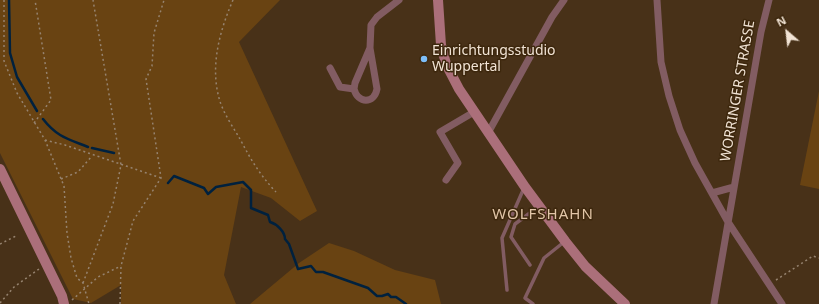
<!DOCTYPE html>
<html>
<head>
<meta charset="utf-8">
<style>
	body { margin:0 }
	#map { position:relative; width:819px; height:304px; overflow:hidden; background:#483118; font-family:"Noto Sans",sans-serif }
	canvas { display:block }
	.north { position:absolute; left:767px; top:12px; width:40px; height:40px; -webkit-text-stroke:3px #3d270d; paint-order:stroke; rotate:332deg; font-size:11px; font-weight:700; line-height:16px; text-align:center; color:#f1e3d4 }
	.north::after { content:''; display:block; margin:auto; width:14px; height:18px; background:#f1e3d4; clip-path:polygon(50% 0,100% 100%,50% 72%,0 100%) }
</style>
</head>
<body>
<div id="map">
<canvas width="819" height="304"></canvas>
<div class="north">N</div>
</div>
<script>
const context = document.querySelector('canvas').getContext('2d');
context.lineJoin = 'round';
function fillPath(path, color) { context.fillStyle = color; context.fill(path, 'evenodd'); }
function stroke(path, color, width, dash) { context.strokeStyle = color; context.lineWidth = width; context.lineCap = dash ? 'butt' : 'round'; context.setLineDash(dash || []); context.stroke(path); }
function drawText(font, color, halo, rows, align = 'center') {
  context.font = font + ' "Noto Sans",sans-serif'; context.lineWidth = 3; context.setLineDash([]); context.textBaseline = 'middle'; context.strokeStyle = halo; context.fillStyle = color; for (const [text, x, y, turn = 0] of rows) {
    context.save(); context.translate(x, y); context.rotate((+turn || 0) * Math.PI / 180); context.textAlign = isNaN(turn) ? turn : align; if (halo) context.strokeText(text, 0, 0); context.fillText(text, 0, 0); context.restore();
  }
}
fillPath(new Path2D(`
	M0 0H280L239 42 317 211 300 221 271 198 241 187 224 275 236 304H121V285L91 303 73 299 0 153Z
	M819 91V189L800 185Z
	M329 243 354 251 395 270 435 280 441 304H250L299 263Z`), '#694312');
stroke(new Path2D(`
	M9 0 10 53 17 77 37 111
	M43 119C57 137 68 139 88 147
	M92 148 114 153
	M168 183 174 176 204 188 208 194 216 187 243 182 251 190V208L268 215 270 222C277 224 285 232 285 239L289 244 298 269 311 266 316 272H323L368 288 377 296H382L388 294 391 297H396L406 304`), '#00213e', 2.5);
stroke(new Path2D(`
	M4 0V61L17 93 45 140 64 186 67 233 71 258 77 278 83 283 89 304
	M233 0C220 30 210 65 219 98 223 113 233 127 240 139 251 160 260 175 276 192
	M34 123 51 100 35 0
	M45 140 65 145 161 178
	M61 179 78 172 92 156
	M0 244 16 236
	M776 280 813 256 819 258
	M83 283 113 204 121 165 93 0
	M72 300 98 277 121 266
	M0 303 14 287 39 269
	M120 304 121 266 133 221 161 178 146 79 152 66 154 33 164 0`), '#96836f', 1.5, [2, 3]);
stroke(new Path2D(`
	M530 265 511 237 515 224 538 207
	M507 290 502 238 524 188
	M533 304 525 298 544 258 564 242`), '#825c62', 3.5);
stroke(new Path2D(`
	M657 0 661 62 669 96 680 130 695 163 728 222 782 304
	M370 48 371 25 377 17 399 0
	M330 68 340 87 354 89 355 83 370 48 377 89C374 104 358 104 354 89
	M488 133 552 17 564 0
	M446 180 458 163 440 132 474 112
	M712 193 734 187
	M714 304 761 32 769 0`), '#825c62', 7);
stroke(new Path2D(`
	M438 0 441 45 446 64 459 89 525 187 565 241 585 266 625 304
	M0 169 62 296 64 304`), '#ab6f7a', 10);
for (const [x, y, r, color] of [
	[424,59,4,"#7dbef9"]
]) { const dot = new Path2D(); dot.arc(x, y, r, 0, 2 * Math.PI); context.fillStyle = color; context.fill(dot); stroke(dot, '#3d270d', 1.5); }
drawText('14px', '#f1e3d4', '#3d270d', [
	["Einrichtungsstudio",432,51],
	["Wuppertal",432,67]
], 'left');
drawText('14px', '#f1e3d4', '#3d270d', [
	["WORRINGER STRASSE",738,91,-80]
]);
context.letterSpacing = '1px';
drawText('15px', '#e1c5a7', '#3d270d', [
	["WOLFSHAHN",543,215]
]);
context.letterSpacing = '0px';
</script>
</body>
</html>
